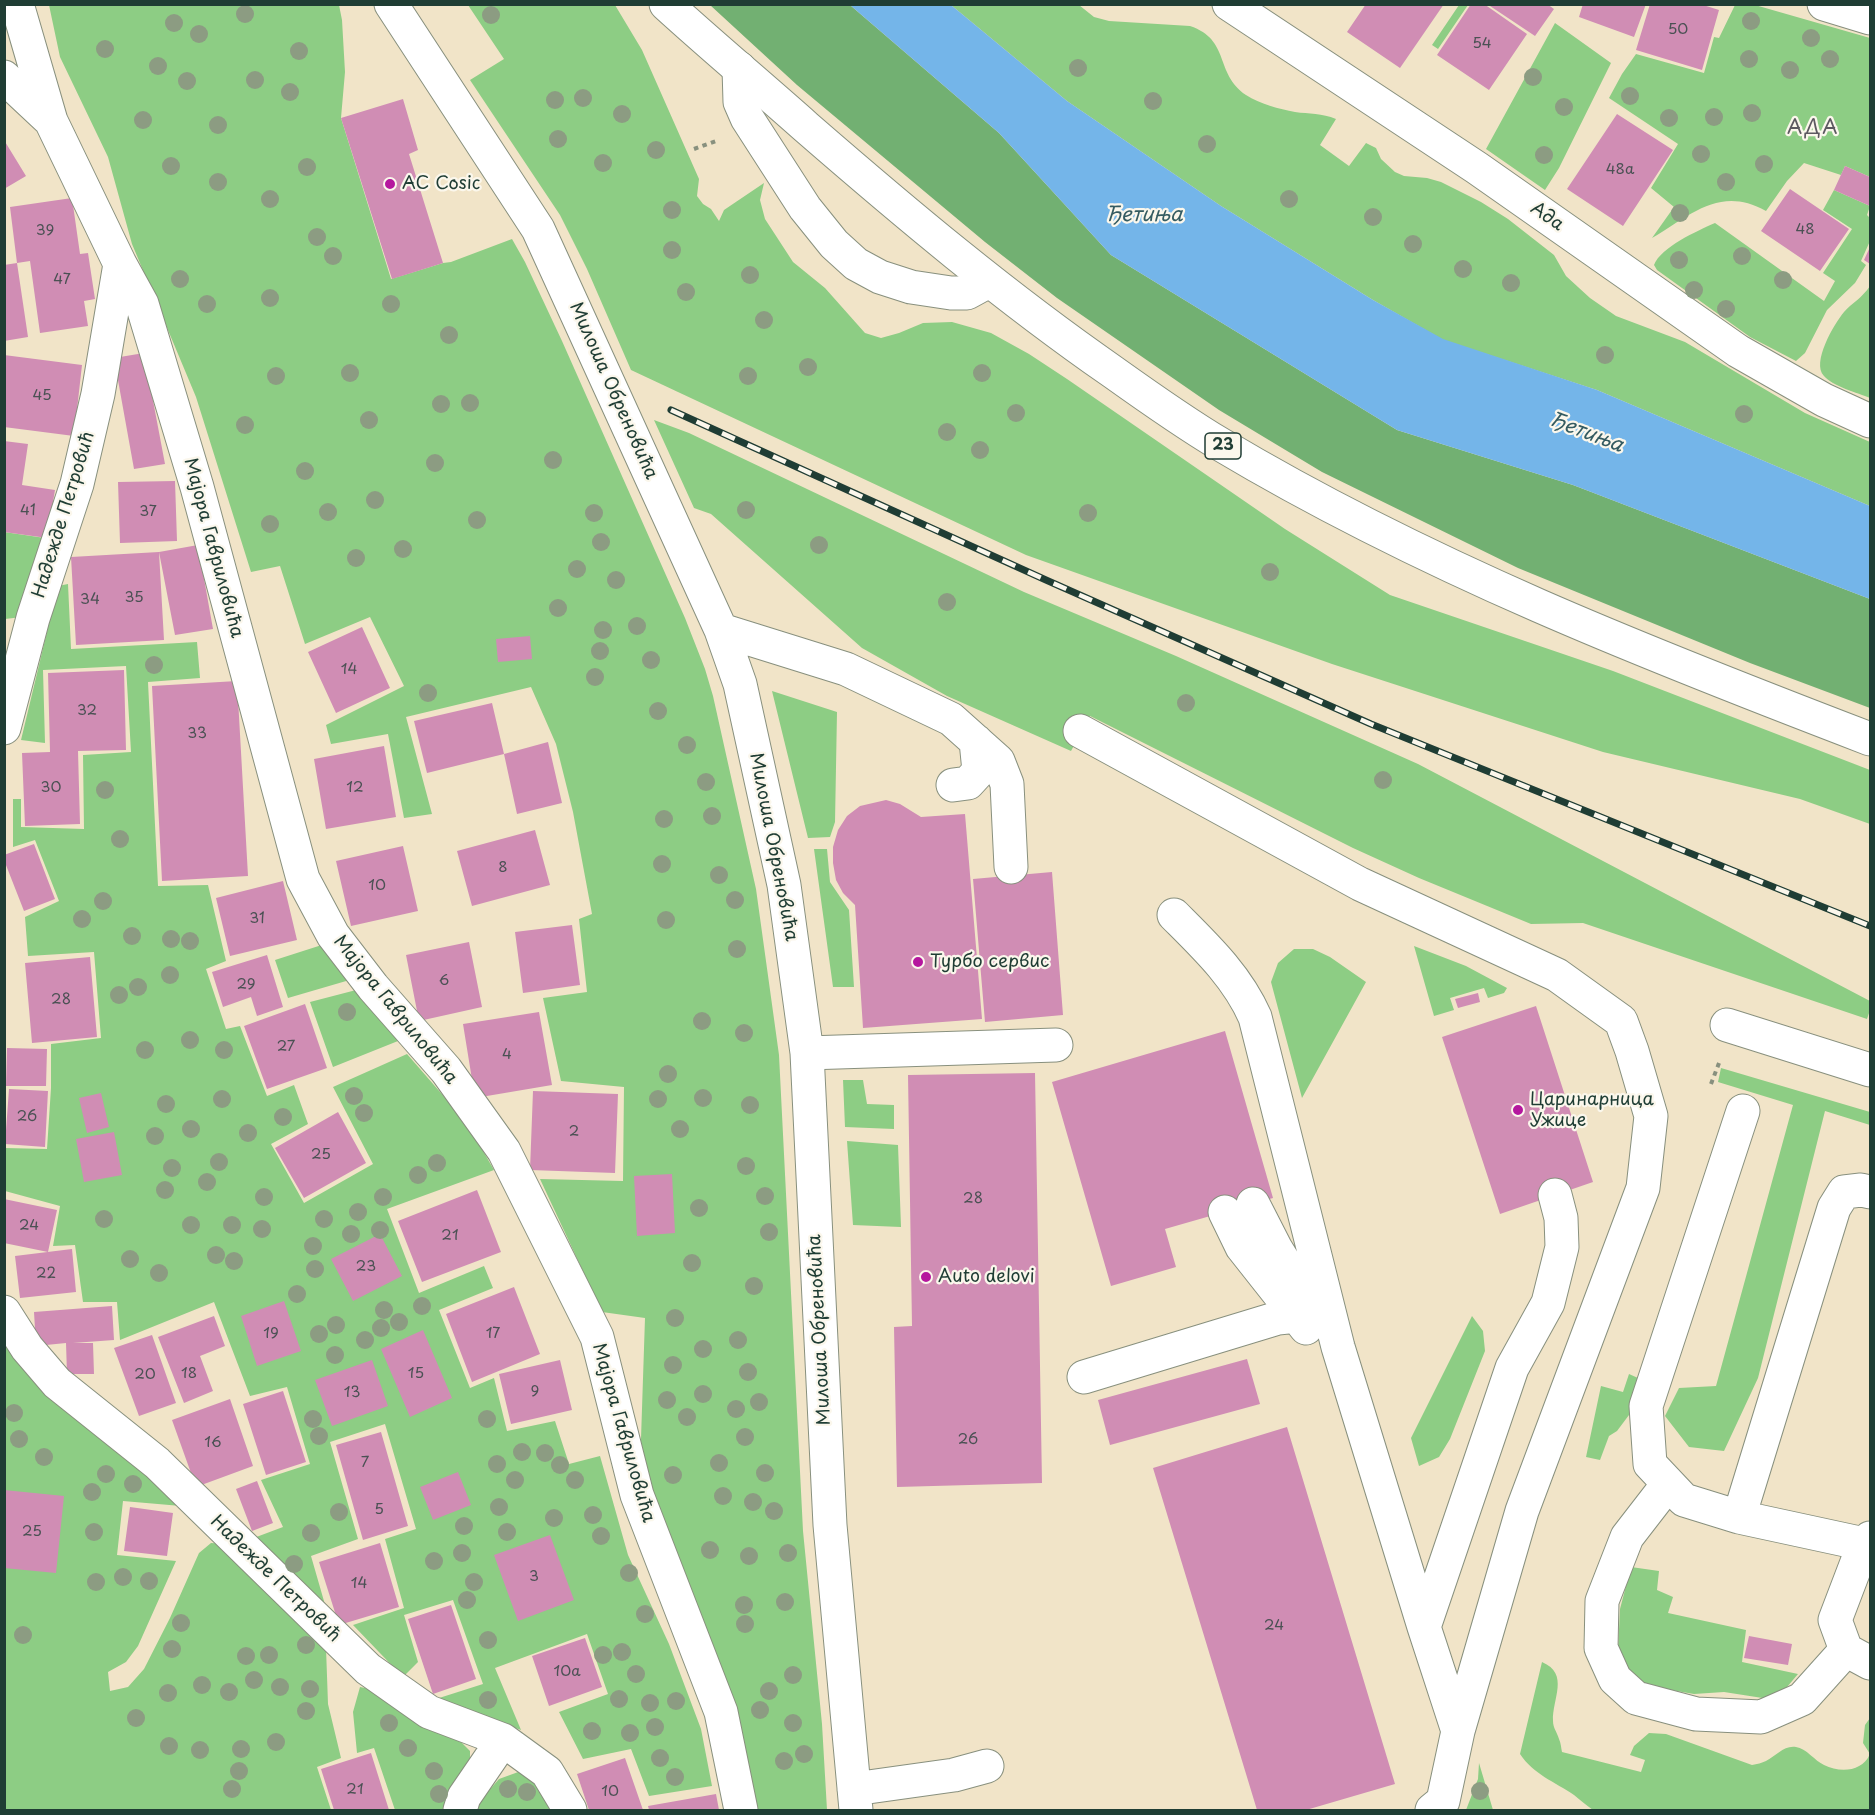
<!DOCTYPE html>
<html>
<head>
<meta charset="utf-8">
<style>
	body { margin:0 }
	#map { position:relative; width:1875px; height:1815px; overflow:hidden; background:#f1e4c8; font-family:"Playpen Sans",sans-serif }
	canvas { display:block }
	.frame { position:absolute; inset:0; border:6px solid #1f3d34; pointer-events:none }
</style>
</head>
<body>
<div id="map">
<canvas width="1875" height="1815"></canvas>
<div class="frame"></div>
</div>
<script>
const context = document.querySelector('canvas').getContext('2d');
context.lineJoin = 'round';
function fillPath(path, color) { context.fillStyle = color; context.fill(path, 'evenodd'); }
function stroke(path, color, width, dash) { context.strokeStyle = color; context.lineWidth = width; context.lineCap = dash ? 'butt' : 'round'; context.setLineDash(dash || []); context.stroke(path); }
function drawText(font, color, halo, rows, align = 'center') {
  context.font = font + ' "Playpen Sans",sans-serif'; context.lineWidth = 4.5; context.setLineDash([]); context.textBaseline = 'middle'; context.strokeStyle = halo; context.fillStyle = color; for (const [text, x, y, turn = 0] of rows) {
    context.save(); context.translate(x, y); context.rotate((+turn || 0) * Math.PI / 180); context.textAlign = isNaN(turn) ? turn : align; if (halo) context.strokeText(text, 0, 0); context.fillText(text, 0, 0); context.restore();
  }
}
fillPath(new Path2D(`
	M49 5H339L342 20 345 72 341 118 391 279 443 263 451 262 512 239 525 262 562 341 685 618 705 669 713 696 756 889 779 1055 803 1531 822 1724 827 1810H751L640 1469 645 1318 602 1312 540 1179 623 1181 624 1087 561 1081 543 998 587 992 579 919 592 914 573 812 556 744 531 687 406 717 432 814 404 818 388 734 331 744 326 725 404 686 370 617 305 644 280 566 251 572 196 397 132 244 108 157 60 57Z
	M468 5H615L642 50 699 179 697 196 703 204 711 209 719 221 724 210 764 183 760 200 765 219 793 262 825 288 865 333 881 338 899 333 923 323 952 322 991 333 1029 354 1067 379 1285 529 1390 595 1613 671 1870 770V824L1800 799 1603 752 1332 664 1026 555 631 370 587 269 560 215 470 80 504 59Z
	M951 5H1079L1094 17 1109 21 1190 26C1231 40 1214 73 1246 95 1260 104 1279 109 1295 112 1309 114 1322 113 1336 119L1320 145 1349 166 1366 143 1376 148 1381 159 1395 172 1404 176 1427 178 1441 182 1481 202 1508 219 1554 255 1566 276 1590 298 1616 316 1685 342 1805 413 1870 442V506L1597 390 1443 340 1373 300 1221 206 1067 101Z
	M1459 5H1468L1438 49 1432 45Z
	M1735 5H1755L1870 38V177L1845 166 1841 175 1804 163 1787 181 1766 211C1720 185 1691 215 1652 238L1674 207 1651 188 1678 144 1609 98 1622 74 1636 54 1704 73 1714 37 1719 38Z
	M1555 23 1611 63 1559 168 1545 190 1486 149Z
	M1834 190 1870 206 1867 215 1870 218V241L1861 261 1866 265 1855 283 1827 310 1805 353 1796 361 1750 337 1657 270 1654 265C1661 247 1697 231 1715 223L1824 301 1835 281 1823 273 1852 229 1823 210Z
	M1870 286V398C1858 393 1832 386 1824 376 1811 363 1834 324 1844 312 1852 303 1862 298 1870 286Z
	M654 420 689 433 1024 592 1176 656 1418 764 1870 1001V1010L1867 1019 1583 923 1531 924 1419 878 1353 848 1090 716 1071 751 947 696 862 648 711 514 694 508Z
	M4 532 45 538 22 617 5 619Z
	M68 584 71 649 197 642 200 678 148 682 158 886 208 885 226 961 206 969 226 1029 240 1026 267 1096 294 1085 308 1124 271 1144 304 1203 373 1164 333 1087 407 1054 467 1123 494 1170 387 1209 419 1293 484 1266 493 1288 439 1310 470 1388 494 1378 507 1431 555 1421 569 1464 600 1456 628 1555 669 1644 701 1729 712 1786 649 1796 631 1749 583 1759 559 1712 608 1694 587 1634 495 1668 521 1730 436 1699 483 1684 453 1600 404 1615 418 1662 403 1677 353 1625 404 1608 385 1539 416 1529 385 1424 330 1442 358 1539 311 1556 330 1622 251 1539 283 1527 261 1480 310 1464 287 1387 250 1396 214 1302 120 1340 117 1302H83L75 1245 53 1246 60 1206 5 1191V1148L47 1149 51 1088V1044L101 1038 94 952 28 956 25 917 59 901 35 840 13 847V799H21V827L84 829 83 755 131 752 126 666 43 670 45 743 21 740 58 586Z
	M772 691 837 712 835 822 830 837 808 838Z
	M814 849H827L830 882 849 910 854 987H833Z
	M328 943 353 979 288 998 275 960Z
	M1414 946 1466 966 1507 988 1504 993 1488 998 1484 988 1450 998 1454 1010 1434 1016Z
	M1294 949H1313L1330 957 1366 982 1302 1098 1271 982 1278 963Z
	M360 989 398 1041 333 1067 310 1002Z
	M1721 1068 1870 1112V1125L1825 1111 1758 1378 1724 1451 1689 1447 1665 1416 1679 1388 1716 1386 1793 1105 1718 1082Z
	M843 1080H863L867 1104 894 1105V1129L845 1127Z
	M847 1141 898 1145 901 1227 853 1225Z
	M1472 1316 1483 1331 1485 1351 1450 1439 1439 1457 1419 1466 1411 1438Z
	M4 1335 181 1506 123 1501 117 1555 176 1561 138 1646 126 1662 108 1672 110 1691 128 1687 144 1669 170 1618 199 1553 211 1543 227 1544 326 1648 328 1704 341 1758 317 1767 331 1810H5Z
	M1629 1374 1638 1378 1629 1415 1617 1431 1609 1436 1600 1460 1586 1457 1601 1386 1623 1392Z
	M1631 1567 1659 1571 1657 1590 1673 1597 1668 1613 1746 1630 1742 1662 1798 1674 1787 1687 1769 1699 1724 1692 1694 1694 1648 1686 1628 1673 1618 1651 1620 1609Z
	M1542 1662C1570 1674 1552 1699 1553 1721 1553 1728 1557 1732 1559 1739 1561 1743 1561 1748 1562 1752L1641 1772 1645 1760 1630 1755 1634 1746 1649 1733 1666 1734 1752 1765C1757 1764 1762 1763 1766 1761 1776 1756 1784 1745 1796 1747 1806 1748 1815 1761 1824 1765 1840 1773 1862 1772 1870 1754L1863 1743 1865 1725 1870 1718V1810H1593C1586 1805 1580 1800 1574 1795 1555 1782 1533 1774 1520 1754Z
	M360 1687 375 1690 450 1731 470 1751V1764L446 1810H395L374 1748 357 1753 353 1712Z
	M1479 1763 1493 1810H1466L1478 1779Z
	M521 1771 548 1792 558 1810H476L478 1803 499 1779Z`), '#8dcd84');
fillPath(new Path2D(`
	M710 5H850L999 133 1111 255 1397 430 1573 485 1870 599V708L1750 663 1518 568 1322 472 1219 410 1057 298 985 242 797 85Z`), '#72b072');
fillPath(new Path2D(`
	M850 5H951L1067 101 1221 206 1373 300 1443 339 1597 390 1870 506V599L1573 485 1397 430 1111 255 999 133Z`), '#74b5e9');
fillPath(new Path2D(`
	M1366 4H1444L1400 68 1347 32Z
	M1471 4H1484L1527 34 1489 90 1437 55Z
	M1487 4H1547L1554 9 1535 36Z
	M1583 4H1646L1634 37 1579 17Z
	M1650 4H1700L1719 10 1702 70 1636 50Z
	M403 99 418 150 409 154 443 263 392 279 341 118Z
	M1617 114 1673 150 1623 226 1567 189Z
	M4 140 26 176 4 189Z
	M1845 166 1870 177V206L1834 190Z
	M1790 189 1849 229 1820 271 1761 231Z
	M72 198 80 254 88 253 95 299 84 301 88 326 40 333 30 261 17 263 10 207Z
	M1870 247V264L1864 260Z
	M17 263 28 337 4 341V265Z
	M144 353 165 464 134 469 114 358Z
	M4 355 82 365 74 436 4 427Z
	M4 441 28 444 22 485 55 490 47 538 4 532Z
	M175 481 177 541 120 543 118 482Z
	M198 545 213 629 175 635 159 552Z
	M159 552 164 640 76 645 71 557Z
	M362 627 390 688 336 713 308 652Z
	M530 636 532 659 498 662 496 639Z
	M124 670 126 750 78 751 80 824 25 826 22 753 50 752 48 673Z
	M237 681 248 876 162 881 152 686Z
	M492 703 504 754 548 742 562 803 517 814 504 754 427 773 414 721Z
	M384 746 396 817 326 829 314 759Z
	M886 800 900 804 921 817 965 814 982 1019 863 1028 855 905 843 893 836 880 833 863V847L838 830 847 816 860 806Z
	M535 830 550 885 472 906 457 851Z
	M34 844 55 899 24 911 4 860V855Z
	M403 846 418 911 351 926 336 861Z
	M1052 872 1063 1015 985 1022 973 879Z
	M283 881 297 940 230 956 216 898Z
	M572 925 580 985 523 993 515 932Z
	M469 942 482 1007 419 1021 406 955Z
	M267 955 283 1007 257 1016 251 997 223 1007 212 972Z
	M90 957 97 1037 32 1043 25 963Z
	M1478 993 1480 1002 1458 1008 1455 999Z
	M305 1004 327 1068 267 1089 244 1026Z
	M1536 1006 1593 1182 1500 1214 1442 1037Z
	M539 1012 552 1085 475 1098 463 1024Z
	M1225 1031 1273 1198 1165 1229 1176 1267 1111 1286 1052 1082Z
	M7 1048 47 1049 46 1086H6Z
	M1035 1073 1042 1483 897 1487 894 1327 912 1326 908 1075Z
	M9 1089 48 1091 45 1147 5 1144Z
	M533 1091 618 1094 615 1173 530 1170Z
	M101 1093 109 1127 87 1133 79 1098Z
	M338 1112 366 1163 304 1198 275 1148Z
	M114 1132 122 1175 84 1182 76 1139Z
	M672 1174 675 1233 637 1236 634 1176Z
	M477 1190 501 1252 422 1282 398 1221Z
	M4 1199 57 1210 48 1252 4 1243Z
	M380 1234 402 1276 353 1301 331 1259Z
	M72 1249 76 1292 20 1298 15 1256Z
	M514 1287 540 1354 472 1382 446 1314Z
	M284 1301 301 1351 257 1366 241 1316Z
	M112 1306 114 1340 73 1343H93L94 1374H67L66 1343 36 1346 34 1312Z
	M214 1316 225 1346 200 1356 213 1391 184 1403 158 1337Z
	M423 1330 452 1398 410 1417 381 1349Z
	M152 1335 176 1403 139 1416 114 1348Z
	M1247 1359 1260 1404 1110 1445 1098 1400Z
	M372 1360 388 1406 332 1426 315 1380Z
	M560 1360 572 1410 511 1424 499 1374Z
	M283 1391 306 1462 266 1475 243 1404Z
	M230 1399 253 1466 196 1487 172 1420Z
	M1287 1427 1395 1784 1306 1810H1257L1153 1468Z
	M381 1432 408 1526 363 1540 336 1445Z
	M458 1472 471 1505 433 1520 420 1487Z
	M257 1481 273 1523 252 1531 236 1489Z
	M4 1490 64 1496 56 1573 4 1568Z
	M130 1507 173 1513 167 1556 124 1551Z
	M550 1535 574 1600 518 1621 494 1555Z
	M380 1543 399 1607 339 1625 319 1562Z
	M451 1605 476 1679 433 1694 408 1619Z
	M1749 1636 1792 1644 1788 1665 1744 1658Z
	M585 1638 602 1687 549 1706 532 1656Z
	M371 1753 389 1810H334L321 1769Z
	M625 1758 643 1810H589L577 1774Z
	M716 1794 719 1810H649L648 1806Z`), '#d08db4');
const minor = new Path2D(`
	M17 4 51 121
	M391 4 538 229 721 630 740 684 784 885 807 1053 830 1525 856 1810
	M1229 4 1477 168 1738 351 1824 400 1870 421
	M1824 4 1870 18
	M739 68 740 102 747 118 805 208 834 244 856 264 880 277 911 287 951 293H967L989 281
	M4 77 51 121 120 264 142 304 197 487 303 879 333 935 373 987 446 1070 504 1151 597 1337 637 1495 721 1712 741 1810
	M721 630 846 669 951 719 998 761 1007 784 1011 867
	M4 728 33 618 77 484 98 394 120 264
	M1080 731 1360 884 1557 975 1621 1021 1632 1051 1651 1116 1643 1188 1522 1511 1458 1731
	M953 785 968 783 979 771 976 741
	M1174 915C1205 946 1237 976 1255 1017L1338 1347 1424 1627 1458 1731 1443 1801 1432 1810
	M1727 1025 1870 1070
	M807 1053 1056 1045
	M1743 1111 1646 1406 1650 1464 1684 1500 1739 1517 1834 1208 1844 1192 1861 1190 1870 1192
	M1253 1204 1276 1249 1313 1309
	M1225 1212 1242 1247 1306 1328
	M4 1312 27 1348 57 1383 157 1463 368 1669 429 1712 503 1740 547 1772 570 1810
	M1084 1377 1278 1318 1297 1316
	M1668 1484 1627 1537 1602 1601 1601 1648 1615 1679 1636 1698 1696 1714 1761 1717 1802 1699 1846 1650
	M1739 1517 1864 1544
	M1870 1538 1864 1544 1835 1620 1846 1650 1870 1663
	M1424 1627 1512 1368 1548 1303 1562 1247 1561 1218 1555 1195
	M854 1789 954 1775 987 1766
	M460 1810 464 1797 503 1740`);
const major = new Path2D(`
	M666 4C712 46 760 86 806 127 905 213 1005 297 1113 372 1148 397 1183 422 1220 444 1426 567 1648 654 1870 739`);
stroke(minor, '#88907e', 35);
stroke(major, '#88907e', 35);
stroke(new Path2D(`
	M694 149 716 141
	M1711 1084 1719 1063`), '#88907e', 4, [4.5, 4.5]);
stroke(minor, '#fff', 33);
stroke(major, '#fff', 33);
const rail = new Path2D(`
	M671 410 1046 580 1371 724 1870 926`);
stroke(rail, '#1f3d34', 7);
stroke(rail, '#fbf7ec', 4.5, [14]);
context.fillStyle = '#8c9c82';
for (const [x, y] of [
	[245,14],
	[491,15],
	[1751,21],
	[174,23],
	[199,34],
	[1811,38],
	[105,49],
	[299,51],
	[1749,59],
	[1830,59],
	[158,66],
	[1078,68],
	[1790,70],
	[1533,77],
	[255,80],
	[187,81],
	[290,92],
	[1630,96],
	[583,98],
	[555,100],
	[1153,101],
	[1564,107],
	[1752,113],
	[622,114],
	[1714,117],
	[1669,118],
	[143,120],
	[218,125],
	[558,139],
	[1207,144],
	[656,150],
	[1701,154],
	[1544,155],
	[603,163],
	[1764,164],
	[171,166],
	[307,167],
	[218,182],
	[1726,182],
	[270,199],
	[1289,199],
	[672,210],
	[1680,213],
	[1373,217],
	[317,237],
	[1413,244],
	[672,250],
	[333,256],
	[1742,256],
	[1679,260],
	[1463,269],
	[750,275],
	[180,279],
	[1783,280],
	[1511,283],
	[1694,290],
	[686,292],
	[270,298],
	[207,304],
	[391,304],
	[1726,309],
	[764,320],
	[449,335],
	[1605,355],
	[808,367],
	[350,373],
	[982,373],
	[276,376],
	[748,376],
	[470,403],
	[441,404],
	[1016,413],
	[1744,414],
	[369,420],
	[245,425],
	[947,432],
	[980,450],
	[553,460],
	[435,463],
	[305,471],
	[375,500],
	[746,510],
	[328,512],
	[594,513],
	[1088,513],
	[477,520],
	[270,524],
	[601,542],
	[819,545],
	[403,549],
	[356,558],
	[577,569],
	[1270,572],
	[616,580],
	[947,602],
	[558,608],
	[637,626],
	[603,630],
	[600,651],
	[651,660],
	[154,665],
	[595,677],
	[428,693],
	[1186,703],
	[658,711],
	[687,745],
	[1383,780],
	[706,782],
	[105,790],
	[712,816],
	[664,819],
	[120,839],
	[662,864],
	[719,875],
	[735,900],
	[103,901],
	[82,919],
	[666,920],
	[132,936],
	[171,939],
	[190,941],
	[737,949],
	[170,975],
	[138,987],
	[119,995],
	[347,1012],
	[702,1021],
	[744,1033],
	[190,1040],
	[145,1050],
	[224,1050],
	[668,1074],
	[354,1096],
	[703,1098],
	[222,1099],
	[658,1099],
	[166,1104],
	[750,1105],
	[364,1113],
	[283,1117],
	[191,1129],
	[680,1129],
	[248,1133],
	[155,1136],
	[219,1162],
	[437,1163],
	[746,1166],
	[172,1168],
	[418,1175],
	[207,1182],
	[165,1190],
	[765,1196],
	[264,1197],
	[383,1197],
	[699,1208],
	[358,1212],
	[104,1219],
	[324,1219],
	[191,1225],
	[232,1225],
	[262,1229],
	[380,1230],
	[769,1232],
	[351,1234],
	[313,1246],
	[216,1255],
	[130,1259],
	[234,1261],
	[692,1263],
	[315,1269],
	[159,1273],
	[754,1286],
	[297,1294],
	[422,1306],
	[384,1310],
	[675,1318],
	[399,1322],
	[336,1325],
	[381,1328],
	[319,1334],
	[365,1340],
	[738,1340],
	[703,1349],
	[335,1355],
	[673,1365],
	[748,1372],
	[703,1394],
	[667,1400],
	[759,1402],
	[736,1409],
	[14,1413],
	[687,1417],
	[313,1419],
	[487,1419],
	[319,1436],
	[745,1437],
	[19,1439],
	[522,1452],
	[545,1453],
	[44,1457],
	[719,1463],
	[497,1464],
	[560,1465],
	[765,1473],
	[106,1474],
	[673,1475],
	[515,1480],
	[575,1480],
	[133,1484],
	[92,1492],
	[723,1496],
	[753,1502],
	[499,1507],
	[774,1511],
	[339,1512],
	[593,1515],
	[554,1518],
	[464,1526],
	[94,1532],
	[507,1532],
	[311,1533],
	[601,1536],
	[710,1550],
	[462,1553],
	[788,1553],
	[749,1556],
	[434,1561],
	[294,1564],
	[629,1573],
	[123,1577],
	[149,1581],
	[96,1582],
	[474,1582],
	[467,1600],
	[785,1602],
	[744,1605],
	[645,1614],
	[181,1623],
	[745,1624],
	[23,1635],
	[488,1640],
	[306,1645],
	[172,1649],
	[622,1652],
	[269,1655],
	[603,1655],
	[246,1656],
	[636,1674],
	[793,1675],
	[254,1680],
	[202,1685],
	[280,1687],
	[310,1689],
	[769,1691],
	[229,1692],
	[168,1693],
	[619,1699],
	[488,1700],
	[676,1701],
	[650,1703],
	[760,1710],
	[306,1711],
	[136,1718],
	[389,1723],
	[793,1723],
	[655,1727],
	[592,1731],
	[630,1733],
	[276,1742],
	[169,1746],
	[408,1748],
	[241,1749],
	[200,1750],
	[804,1754],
	[660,1758],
	[784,1761],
	[239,1771],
	[434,1771],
	[675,1777],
	[232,1789],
	[508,1789],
	[1480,1791],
	[527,1792],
	[439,1794]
]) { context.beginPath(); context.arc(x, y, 9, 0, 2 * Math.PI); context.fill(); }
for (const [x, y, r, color] of [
	[390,184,6,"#b5179e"],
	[918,962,6,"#b5179e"],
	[1518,1110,6,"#b5179e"],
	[926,1277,6,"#b5179e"]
]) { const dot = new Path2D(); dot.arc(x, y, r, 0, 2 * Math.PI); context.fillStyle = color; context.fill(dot); stroke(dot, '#fbf7ec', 2); }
drawText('15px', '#4b5154', null, [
	["50",1678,30],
	["54",1482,44],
	["48a",1620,170],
	["48",1805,230],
	["39",45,231],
	["47",62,280],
	["45",42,396],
	["41",28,511],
	["37",148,512],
	["35",134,598],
	["34",90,600],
	["14",349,670],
	["32",87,711],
	["33",197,734],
	["30",51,788],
	["12",355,788],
	["8",503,868],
	["10",377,886],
	["31",257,919],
	["6",444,981],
	["29",246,985],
	["28",61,1000],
	["27",286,1047],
	["4",507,1055],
	["26",27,1117],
	["2",574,1132],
	["25",321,1155],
	["28",973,1199],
	["24",29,1226],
	["21",450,1236],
	["23",366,1267],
	["22",46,1274],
	["19",271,1334],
	["17",493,1334],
	["18",189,1374],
	["15",416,1374],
	["20",145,1375],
	["9",535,1392],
	["13",352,1393],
	["26",968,1440],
	["16",213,1443],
	["7",365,1463],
	["5",379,1510],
	["25",32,1532],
	["3",534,1577],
	["14",359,1584],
	["24",1274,1626],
	["10a",567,1672],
	["21",355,1790],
	["10",610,1792]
]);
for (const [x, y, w] of [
	[1223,446,36]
]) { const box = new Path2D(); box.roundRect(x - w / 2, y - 13, w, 26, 4.5); context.fillStyle = '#fbf7ec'; context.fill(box); stroke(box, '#1f3d34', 1.5); }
drawText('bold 16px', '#1f3d34', null, [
	["23",1223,446]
]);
drawText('18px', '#1f3d34', '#fbf7ec', [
	["AC Cosic",402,184],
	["Турбо сервис",930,962],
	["Царинарница",1530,1100],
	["Ужице",1530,1121],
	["Auto delovi",938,1277]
], 'left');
drawText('18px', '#1f3d34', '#fbf7ec', [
	["Ада",1547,217,35],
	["Милоша Обреновића",613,391,66],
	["Надежде Петровић",64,515,-73],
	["Мајора Гавриловића",213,548,75],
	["Милоша Обреновића",773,847,79],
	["Мајора Гавриловића",395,1010,51],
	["Милоша Обреновића",820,1330,-93],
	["Мајора Гавриловића",623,1433,74],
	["Надежде Петровић",275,1579,44]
]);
context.letterSpacing = '1.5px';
drawText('20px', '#5d5961', '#fbf7ec', [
	["АДА",1813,128]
]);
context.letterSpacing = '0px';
drawText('italic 20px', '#345b61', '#fbf7ec', [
	["Ђетиња",1144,215],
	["Ђетиња",1586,433,21]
]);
</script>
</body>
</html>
